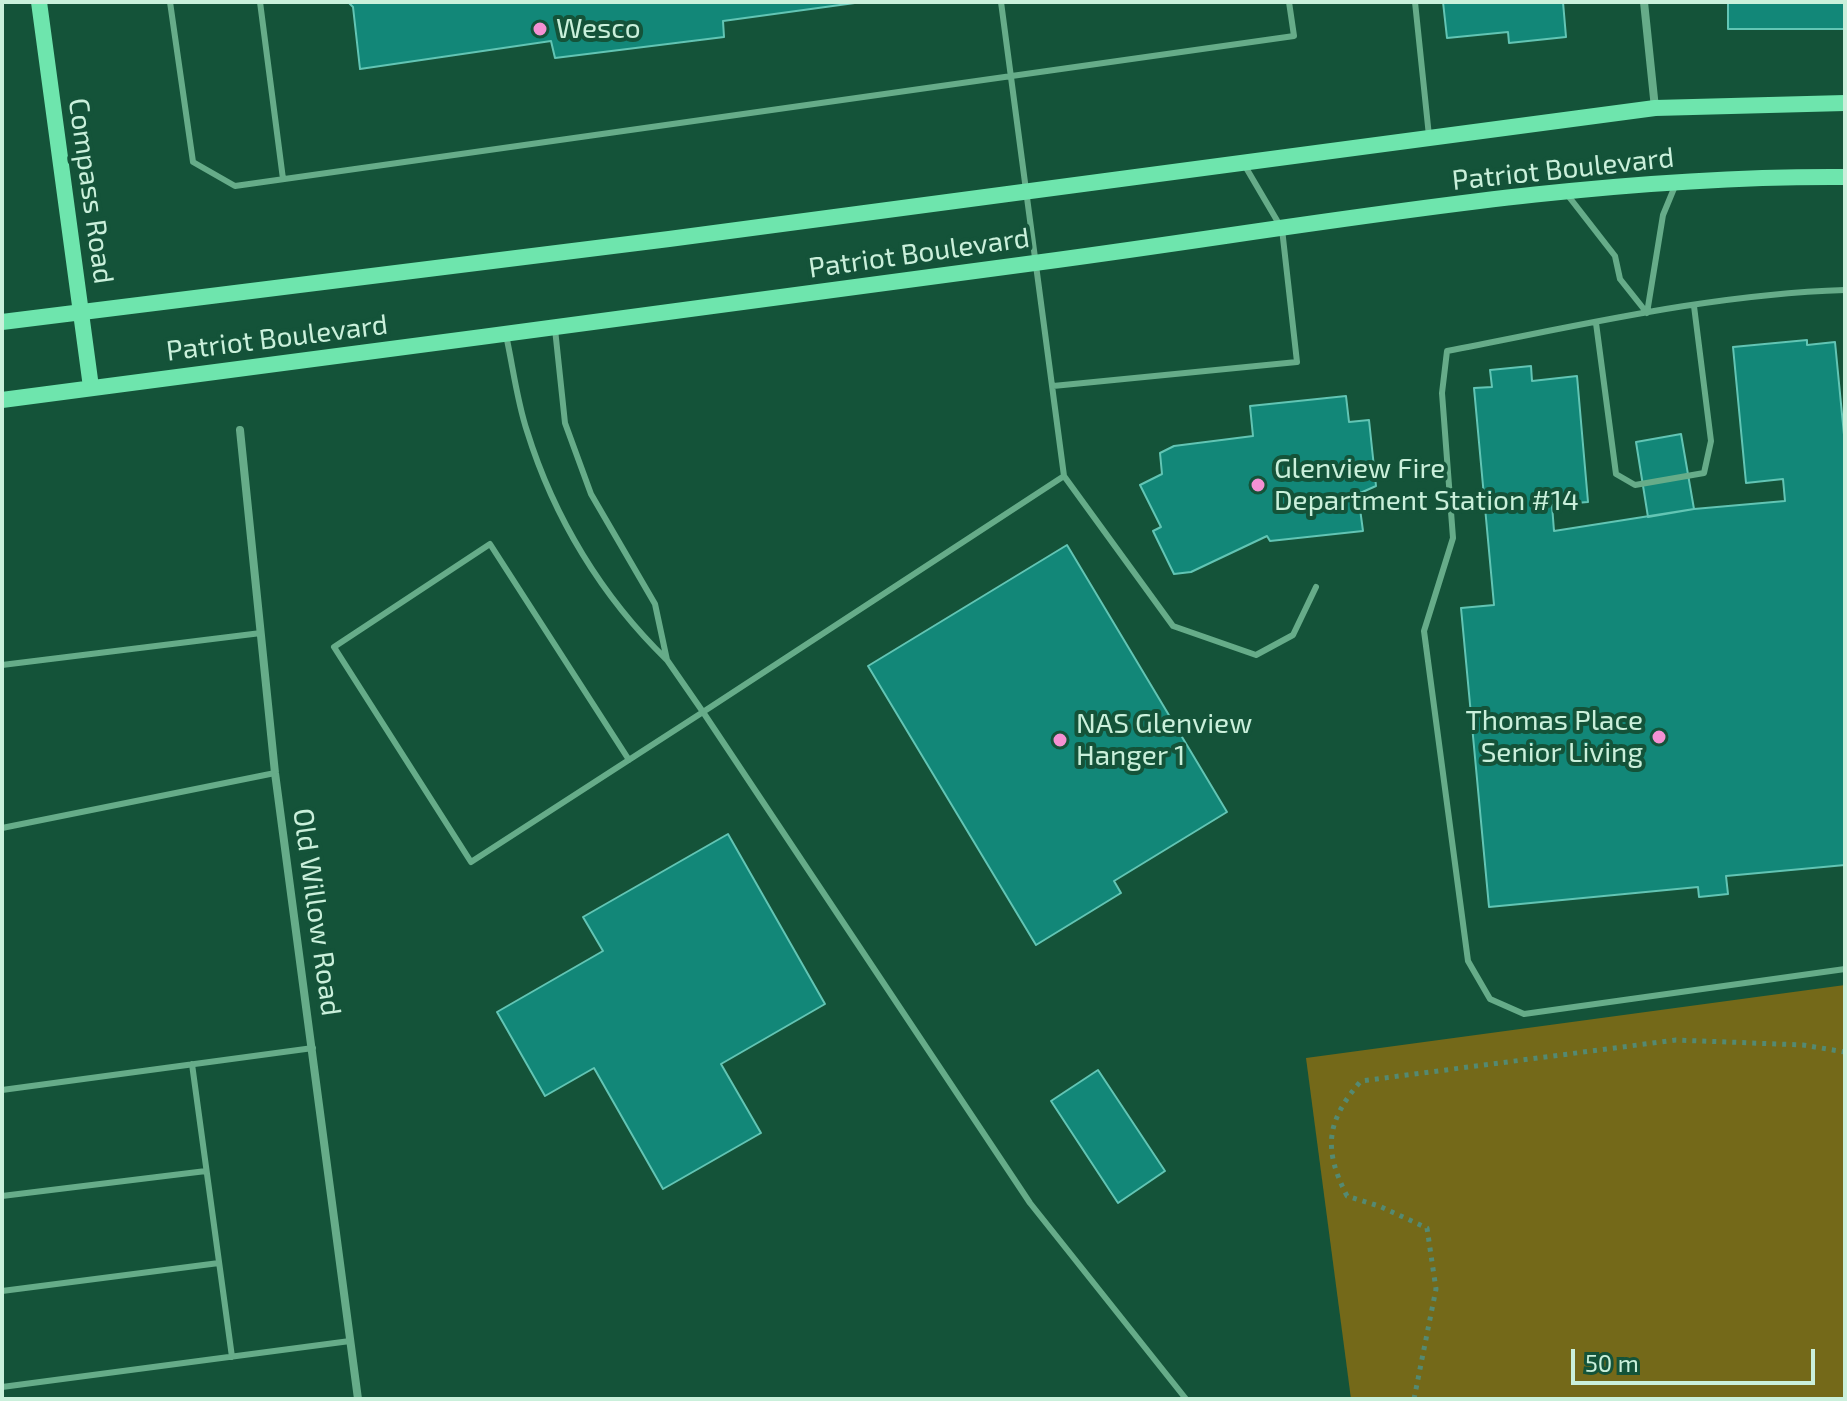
<!DOCTYPE html>
<html>
<head>
<meta charset="utf-8">
<style>
	body { margin:0 }
	#map { position:relative; width:1847px; height:1401px; overflow:hidden; background:#145339; font-family:"Exo 2",sans-serif }
	canvas { display:block }
	.frame { position:absolute; inset:0; border:4px solid #caf0db; pointer-events:none }
	.scale { position:absolute; left:1571px; top:1349px; width:244px; height:36px; box-sizing:border-box; border:4px solid #caf0db; border-top:0; padding-left:10px; font-size:24px; line-height:28px; white-space:nowrap; color:#caf0db; -webkit-text-stroke:6px #145339; paint-order:stroke }
</style>
</head>
<body>
<div id="map">
<canvas width="1847" height="1401"></canvas>
<div class="frame"></div>
<div class="scale">50 m</div>
</div>
<script>
const context = document.querySelector('canvas').getContext('2d');
context.lineJoin = 'round';
function fillPath(path, color) { context.fillStyle = color; context.fill(path, 'evenodd'); }
function stroke(path, color, width, dash) { context.strokeStyle = color; context.lineWidth = width; context.lineCap = dash ? 'butt' : 'round'; context.setLineDash(dash || []); context.stroke(path); }
function drawText(font, color, halo, rows, align = 'center') {
  context.font = font + ' "Exo 2",sans-serif'; context.lineWidth = 8; context.setLineDash([]); context.textBaseline = 'middle'; context.strokeStyle = halo; context.fillStyle = color; for (const [text, x, y, turn = 0] of rows) {
    context.save(); context.translate(x, y); context.rotate((+turn || 0) * Math.PI / 180); context.textAlign = isNaN(turn) ? turn : align; if (halo) context.strokeText(text, 0, 0); context.fillText(text, 0, 0); context.restore();
  }
}
fillPath(new Path2D(`
	M1845 985V1399H1351L1306 1058Z`), '#746919');
const building = new Path2D(`
	M348 2H862L723 21 724 37 555 58 551 41 360 69 353 7Z
	M1443 2H1563L1566 37 1509 43 1508 32 1447 38Z
	M1728 2H1845V29H1728Z
	M1807 340V345L1835 342 1845 445V865L1726 876 1728 894 1699 897 1698 887 1489 907 1461 608 1494 605 1474 388 1492 387 1490 370 1531 366 1532 381 1577 376 1588 502 1552 505 1554 531 1694 509 1785 501 1783 479 1746 483 1733 347Z
	M1346 396 1349 422 1369 420 1376 486 1358 494 1363 531 1270 541 1267 536 1191 572 1174 574 1153 531 1161 527 1140 485 1162 474 1160 453 1174 446 1253 436 1250 406Z
	M1681 434 1694 509 1648 517 1636 442Z
	M1067 545 1227 812 1114 881 1121 893 1036 945 868 666Z
	M728 834 825 1004 721 1064 761 1133 663 1189 594 1068 545 1096 497 1012 603 951 583 917Z
	M1098 1070 1165 1171 1118 1203 1051 1101Z`);
fillPath(building, '#128778');
stroke(building, '#62c5b4', 2);
stroke(new Path2D(`
	M1414 1399 1436 1289 1427 1228 1379 1206 1347 1196C1323 1149 1326 1121 1361 1081L1676 1040 1803 1045 1845 1052`), '#548a72', 5, [4, 6]);
stroke(new Path2D(`
	M170 2 193 162 235 186 1294 36 1289 2
	M260 2 283 179
	M1001 2 1064 476 703 712 1030 1203 1186 1399
	M1415 2 1429 136
	M1566 193 1615 256 1620 279 1647 313 1663 215 1675 186
	M1845 290C1711 294 1578 326 1447 351L1442 393 1453 538 1424 631 1468 961 1490 999 1524 1014 1845 969
	M1596 323 1616 474 1635 485 1704 473 1711 441 1694 306
	M506 335C513 367 517 401 527 431 554 518 602 597 667 660L655 604 591 494 565 423 555 329
	M1053 386 1297 362 1282 229 1245 166
	M1064 476 1173 626 1256 655 1293 635 1316 587
	M2 665 261 633
	M629 760 490 544 334 647 471 862 703 712 667 660
	M2 828 275 773
	M192 1064 232 1357
	M2 1090 313 1048
	M2 1196 206 1171
	M2 1291 219 1263
	M2 1387 350 1341`), '#66ac89', 6);
stroke(new Path2D(`
	M1644 2 1655 108
	M240 430 275 773 358 1399`), '#66ac89', 8);
stroke(new Path2D(`
	M39 2 91 387
	M2 322 669 239 1655 108 1845 103
	M2 400C354 353 705 309 1057 260 1317 225 1581 175 1845 177`), '#6ee5ad', 16);
for (const [x, y, r, color] of [
	[540,29,8,"#f591d3"],
	[1258,485,8,"#f591d3"],
	[1659,737,8,"#f591d3"],
	[1060,740,8,"#f591d3"]
]) { const dot = new Path2D(); dot.arc(x, y, r, 0, 2 * Math.PI); context.fillStyle = color; context.fill(dot); stroke(dot, '#145339', 3); }
drawText('28px', '#caf0db', '#145339', [
	["Wesco",556,29],
	["Glenview Fire",1274,469],
	["Department Station #14",1274,501],
	["Thomas Place",1643,721,"right"],
	["Senior Living",1643,753,"right"],
	["NAS Glenview",1076,724],
	["Hanger 1",1076,756]
], 'left');
drawText('28px', '#caf0db', '#145339', [
	["Patriot Boulevard",1563,169,-6],
	["Compass Road",91,191,82],
	["Patriot Boulevard",919,253,-8],
	["Patriot Boulevard",277,338,-7],
	["Old Willow Road",317,912,82]
]);
</script>
</body>
</html>
